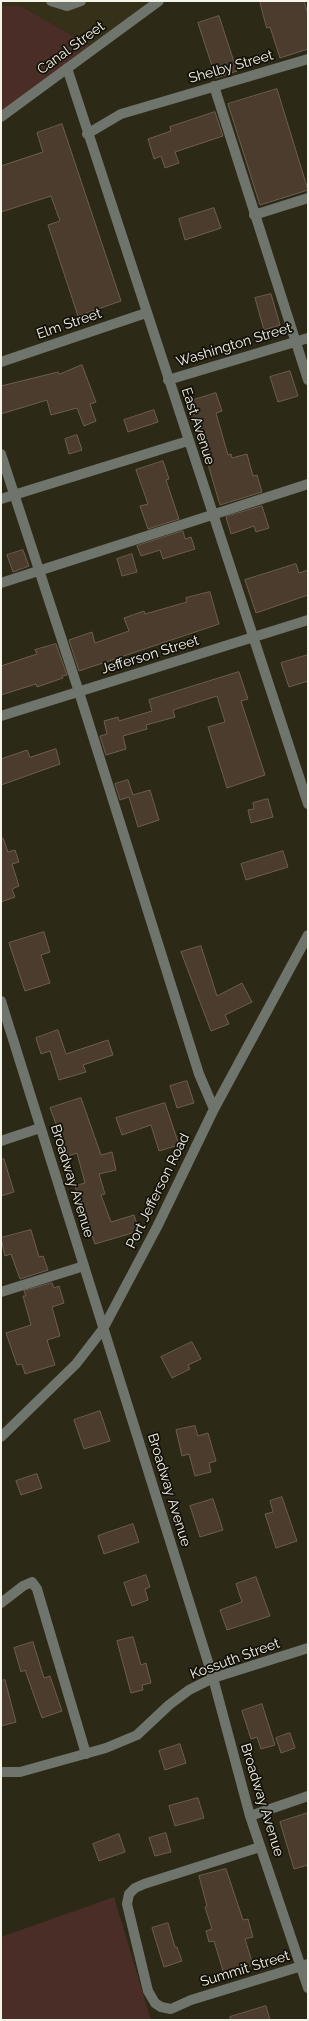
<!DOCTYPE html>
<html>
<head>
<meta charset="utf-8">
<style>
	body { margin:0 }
	#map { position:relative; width:309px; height:2021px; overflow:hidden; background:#2c2916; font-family:Raleway,sans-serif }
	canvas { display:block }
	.frame { position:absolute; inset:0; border:2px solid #f5f4e8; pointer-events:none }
</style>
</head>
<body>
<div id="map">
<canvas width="309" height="2021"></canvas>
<div class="frame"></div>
</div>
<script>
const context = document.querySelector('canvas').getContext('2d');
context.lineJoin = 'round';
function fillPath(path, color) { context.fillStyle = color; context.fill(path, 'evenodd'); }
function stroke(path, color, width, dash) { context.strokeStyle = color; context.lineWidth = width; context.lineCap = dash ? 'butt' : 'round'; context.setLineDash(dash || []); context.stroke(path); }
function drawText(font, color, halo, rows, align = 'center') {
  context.font = font + ' Raleway,sans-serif'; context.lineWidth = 3.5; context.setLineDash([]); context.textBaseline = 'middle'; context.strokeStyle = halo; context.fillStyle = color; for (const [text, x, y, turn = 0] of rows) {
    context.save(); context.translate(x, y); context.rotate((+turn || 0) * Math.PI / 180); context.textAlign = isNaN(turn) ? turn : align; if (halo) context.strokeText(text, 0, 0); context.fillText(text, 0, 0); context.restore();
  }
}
fillPath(new Path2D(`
	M1 1H159L94 48 21 6H1Z`), '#353118');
fillPath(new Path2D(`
	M1 6H21L94 48 1 117Z
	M114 1897 151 2020H1V1937Z`), '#4a2d26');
const building = new Path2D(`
	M260 1H304L308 14V49L280 58 270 27 267 28Z
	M219 16 237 71 216 78 198 23Z
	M277 89 308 190 260 205 228 104Z
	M215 112 223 136 175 152 179 163 165 168 161 156 154 159 148 139 171 131 170 127Z
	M62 124 121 301 78 316 48 225 60 221 51 196 1 212V166L43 152 37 133Z
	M214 208 221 228 185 240 179 219Z
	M271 294 280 325 264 330 255 298Z
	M82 365 96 402 90 404 96 421 84 426 77 408 51 415 47 400 1 414V386L58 372 59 374Z
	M290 371 298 396 278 402 270 377Z
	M216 393 222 411 216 413 228 455 231 454 232 458 247 454 253 476 257 475 262 492 220 505 207 461H209L198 419 193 421 187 402Z
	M154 410 158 422 128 432 124 420Z
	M77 435 82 450 69 454 65 439Z
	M163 461 169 479 166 480 179 519 148 529 140 506 148 504 136 470Z
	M262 506 269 528 256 532 254 526 231 534 226 517Z
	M183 531 185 539 191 537 195 549 163 559 160 550 141 556 137 546Z
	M23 550 29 566 13 572 7 555Z
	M132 554 137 572 122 576 117 559Z
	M296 564 299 573 308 570V595L256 613 245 580Z
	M210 592 219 624 79 671 69 640 92 632 95 643 129 631 124 618 144 611 145 614 187 602 186 598Z
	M56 644 67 675 62 676 63 678 37 687 36 684 1 695V666L37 654 35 650Z
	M308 655V681L289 687 281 663Z
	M239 672 248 699 241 701 265 775 227 788 208 727 225 722 217 696 173 710 175 717 146 725 147 729 123 736 126 749 106 755 100 736 107 734 104 721 118 717 119 721 152 711 149 700Z
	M56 749 60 764 1 785V759L27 750 30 757Z
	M128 780 133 795 150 790 159 820 138 827 129 797 120 800 115 784Z
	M268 799 273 817 251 823 248 810 254 809 253 803Z
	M1 838H3L8 852 15 850 19 862 12 864 19 886 12 889 15 897 1 902Z
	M283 851 288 867 246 880 241 864Z
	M44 932 50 952 41 955 50 983 25 991 9 943Z
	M201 946 217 996 242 983 252 1002 225 1015 229 1024 211 1031 181 952Z
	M58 1030 66 1054 108 1040 113 1055 83 1065 86 1072 59 1080 50 1051 41 1054 36 1038Z
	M187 1081 194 1103 177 1108 170 1086Z
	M81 1098 101 1155 112 1152 116 1170 99 1174 105 1194 101 1195 111 1222 134 1215 139 1231 95 1244 75 1186 85 1183 77 1153 68 1156 50 1108Z
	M165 1103 179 1145 159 1151 151 1125 122 1135 116 1118Z
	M4 1159 14 1192 1 1196V1160Z
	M31 1230 39 1257 43 1256 48 1270 20 1279 11 1254 5 1256 1 1238Z
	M52 1283 54 1288 59 1286 64 1303 52 1307 60 1336 47 1340 55 1365 25 1374 22 1364 17 1365 6 1333 31 1325 23 1296H26L24 1291Z
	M192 1342 201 1359 188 1365 190 1369 172 1378 161 1357Z
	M100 1411 110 1441 84 1449 74 1420Z
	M195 1426 198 1436 208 1433 216 1461 209 1463 211 1472 195 1476 189 1454 182 1456 176 1430Z
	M37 1474 42 1488 21 1495 16 1481Z
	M282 1497 297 1541 276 1548 265 1514 273 1512 270 1501Z
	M213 1499 223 1530 200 1537 190 1506Z
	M133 1524 139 1542 104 1554 98 1536Z
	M146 1575 150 1587 145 1589 148 1600 132 1606 124 1583Z
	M256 1577 270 1616 227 1630 220 1610 242 1602 236 1584Z
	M133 1637 141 1665 146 1663 151 1683 142 1685 143 1690 131 1693 117 1641Z
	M33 1642 44 1678 50 1676 62 1711 42 1718 25 1670 21 1672 14 1648Z
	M5 1680 16 1722 1 1726V1681Z
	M262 1704 275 1745 261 1749 257 1737 251 1739 242 1711Z
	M290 1733 295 1748 281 1753 276 1738Z
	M180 1744 186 1763 165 1770 159 1751Z
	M198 1798 204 1818 175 1826 169 1806Z
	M308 1813V1865L294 1869 280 1822Z
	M166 1833 171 1852 155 1856 149 1838Z
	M119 1834 125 1852 99 1861 93 1844Z
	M226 1869 243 1920 248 1919 253 1937 245 1939 253 1965 224 1974 214 1941 209 1942 206 1931 212 1929 205 1907 207 1906 199 1876Z
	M168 1923 175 1947H177L182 1961 164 1967 152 1928Z
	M266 2006 270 2020H230V2017Z`);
fillPath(building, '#4b3c2e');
stroke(building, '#6d5e4e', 1);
stroke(new Path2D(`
	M51 1 67 6 81 1
	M67 68 308 804
	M214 86 308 380
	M1 117 159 1
	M87 134 121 114 308 59
	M254 215 308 198
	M1 362 146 313
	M168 380 308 338
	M1 454 79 692 199 1074 214 1109
	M1 499 188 441
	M1 583 308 484
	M1 716 308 620
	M1 1001 213 1678 250 1816 308 1988
	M1 1141 40 1128
	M1 1292 84 1266
	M1 1437 76 1364 103 1329 157 1227 214 1109 308 935
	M1 1603 23 1586 32 1582 37 1589 86 1754
	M1 1772H20L106 1748 137 1735 169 1705 189 1690 213 1678 308 1648
	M250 1816 308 1796
	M260 1847 144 1884 135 1888 129 1894 127 1904 148 1991 155 2003 161 2007 171 2009 191 2000 308 1964`), '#6f756c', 10);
drawText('14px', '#f5f4e8', '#131109', [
	["Canal Street",71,48,-36],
	["Shelby Street",231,67,-16],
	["Elm Street",69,324,-19],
	["Washington Street",234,345,-17],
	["East Avenue",198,426,72],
	["Jefferson Street",150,655,-17],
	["Broadway Avenue",72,1181,73],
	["Port Jefferson Road",158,1191,-64],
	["Broadway Avenue",169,1490,73],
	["Kossuth Street",235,1659,-20],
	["Broadway Avenue",262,1800,73],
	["Summit Street",245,1969,-17]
]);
</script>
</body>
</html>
